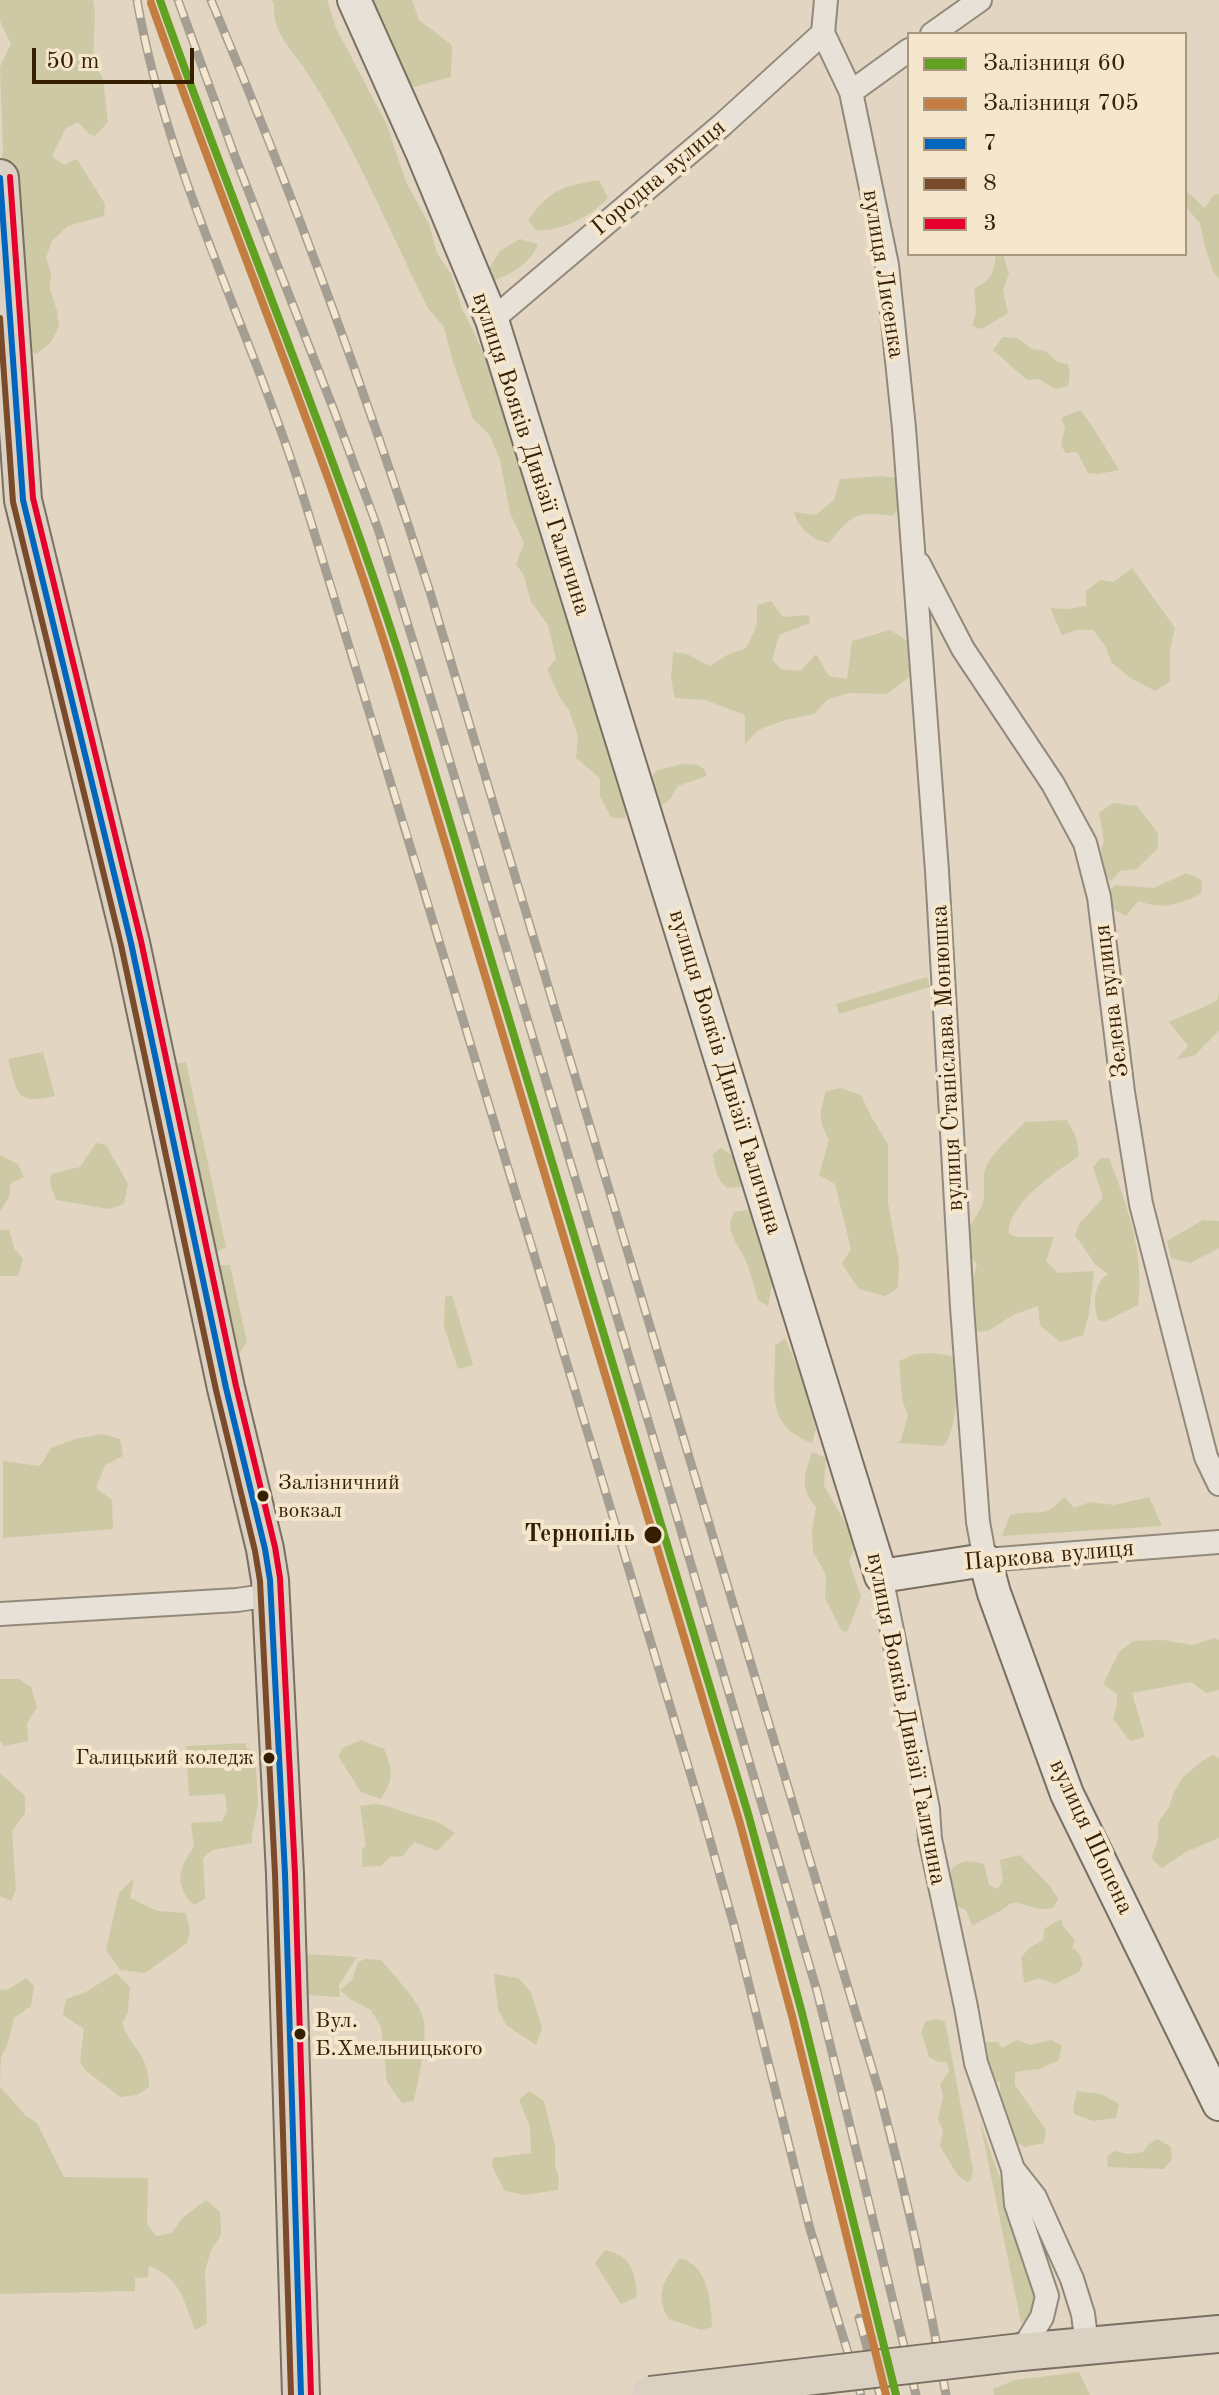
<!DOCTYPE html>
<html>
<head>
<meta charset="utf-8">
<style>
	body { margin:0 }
	#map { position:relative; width:1219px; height:2395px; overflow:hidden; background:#e2d6c2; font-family:"Old Standard TT",serif }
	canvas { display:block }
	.legend { position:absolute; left:907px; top:32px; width:280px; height:224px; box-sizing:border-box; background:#f5e6ce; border:2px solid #a9967c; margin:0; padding:10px 14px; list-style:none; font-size:24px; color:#361f00 }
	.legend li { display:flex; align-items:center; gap:16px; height:40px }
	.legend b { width:40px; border:2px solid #a9967c }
	.scale { position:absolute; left:32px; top:48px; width:162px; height:36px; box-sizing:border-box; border:4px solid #361f00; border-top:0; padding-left:10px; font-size:24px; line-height:28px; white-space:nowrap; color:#361f00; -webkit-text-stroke:6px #f5e6ce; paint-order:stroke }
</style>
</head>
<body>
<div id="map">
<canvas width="1219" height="2395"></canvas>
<ul class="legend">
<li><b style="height:10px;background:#61a122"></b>Залізниця 60</li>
<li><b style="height:10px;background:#c37d40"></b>Залізниця 705</li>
<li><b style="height:10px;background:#0065bd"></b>7</li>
<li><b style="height:10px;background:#7a4b2a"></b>8</li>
<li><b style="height:10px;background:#e4002b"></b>3</li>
</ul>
<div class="scale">50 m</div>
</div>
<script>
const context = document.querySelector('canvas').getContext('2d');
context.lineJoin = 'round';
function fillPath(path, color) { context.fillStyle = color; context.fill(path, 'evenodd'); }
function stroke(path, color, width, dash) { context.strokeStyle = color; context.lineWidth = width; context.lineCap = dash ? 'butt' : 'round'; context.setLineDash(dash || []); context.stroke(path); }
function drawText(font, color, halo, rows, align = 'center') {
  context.font = font + ' "Old Standard TT",serif'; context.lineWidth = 8; context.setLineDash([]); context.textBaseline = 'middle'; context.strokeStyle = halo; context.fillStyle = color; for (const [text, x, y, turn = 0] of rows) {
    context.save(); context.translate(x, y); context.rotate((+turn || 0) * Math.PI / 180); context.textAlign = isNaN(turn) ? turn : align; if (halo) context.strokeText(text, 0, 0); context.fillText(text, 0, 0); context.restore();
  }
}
fillPath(new Path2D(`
	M0 0H93L95 13 93 61 103 79 108 122 95 136 89 134 78 122 65 129 52 156 64 165 77 159 105 204 104 216 68 226 52 241 46 258 51 273 50 289 57 311 59 327 51 342 37 354 17 347 0 173 3 149 0 67 11 44 0 21Z
	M271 0H327L336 28 387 125 406 182 429 224 437 253 451 274 461 306 484 354 507 412V426L524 448 527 487 545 533 627 795 625 819 611 817 600 796V778L576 758 578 737 569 710 560 698 547 669 556 659 548 625 531 602 524 576 516 564 524 543 510 513 500 460 489 434 473 419 452 359 444 327 428 308C389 230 352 140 304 68 289 46 272 31 274 4Z
	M366 0H412L419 20 452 45 451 77 409 88Z
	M599 180 608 198C591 216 561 232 536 230L528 220C551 189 563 186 599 180Z
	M1187 192 1205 208 1213 195 1219 194V279L1213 271 1205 247 1200 223 1185 206Z
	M520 239 538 244C530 264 513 273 493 281L488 270 500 251Z
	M996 254H1003L1009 274 1003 290 1008 313 982 329 972 326 976 312 974 289C992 279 993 275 996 254Z
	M1003 337 1018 338 1032 349 1045 351 1058 362 1068 364 1070 374 1068 386 1055 389 1039 379 1027 380 993 350Z
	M1080 410 1091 424 1119 470 1098 474 1088 473 1077 452 1066 453 1061 446 1065 427 1061 418Z
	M881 476 904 479 906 499 893 516C856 511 852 514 829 543 813 540 798 529 794 512L816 515 834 500 840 479Z
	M1132 568 1175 628 1170 650V682L1155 691 1129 677 1111 662 1106 647 1093 630H1076L1062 635 1050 608 1068 609 1086 606V591L1100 580 1114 582Z
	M771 601 783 617 809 615 810 623 779 635 772 660 781 669 801 671 816 654 829 676 847 679 852 641 890 630 911 643 915 672 887 694 850 693 828 699 814 714 785 720 758 730 745 744V715L705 700 675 698 671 679 673 652 687 654 710 666 727 655 746 648 757 625V605Z
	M683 764C696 765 703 763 707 776L678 786 670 799 658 808 648 782 657 770Z
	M1113 803 1137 806 1158 833V848L1137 869 1120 871 1111 881 1096 866 1104 841 1099 813Z
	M1186 873 1202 880 1201 894C1177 905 1163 910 1138 901L1126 916 1112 909 1106 894 1115 885 1154 888Z
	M927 977 930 987 839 1014 836 1004Z
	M1219 993V1031L1195 1055 1176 1060 1188 1046 1169 1022 1217 1001Z
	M43 1052 55 1096C14 1105 18 1094 8 1059Z
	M186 1062 226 1247 211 1255 175 1064Z
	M841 1088 861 1095 872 1118 888 1144V1203L899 1262 898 1288 885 1296 859 1289 842 1264 851 1249 835 1184 819 1175 829 1140C818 1117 819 1116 826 1091Z
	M1067 1120 1076 1137 1079 1156C1057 1171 1007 1204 1009 1234L1018 1237H1054L1046 1261 1058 1273 1094 1271 1089 1314 1083 1335 1061 1342 1040 1326 1038 1306 1013 1315 988 1331 977 1332 967 1325 971 1286 977 1264 959 1246C964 1229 978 1218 983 1202 986 1192 982 1180 985 1170 989 1155 1014 1134 1025 1122Z
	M96 1143 106 1145 128 1184 124 1204 109 1209 56 1200 50 1184 51 1174 80 1167Z
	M721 1148C738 1157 743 1168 741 1187L727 1188C717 1180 714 1167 713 1154Z
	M0 1155 18 1164 24 1177 11 1183 9 1197 0 1211Z
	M1101 1158H1109C1127 1204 1145 1254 1138 1305L1104 1322 1098 1320C1093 1304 1093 1284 1108 1274L1095 1264 1075 1235 1079 1224 1103 1198 1093 1167Z
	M752 1209 756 1231 767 1258 772 1285 768 1306 758 1300C754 1287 751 1273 746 1261 739 1244 723 1231 734 1212Z
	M1203 1220 1219 1221V1248L1190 1263 1171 1258 1167 1241Z
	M0 1230H9L14 1248 23 1259 18 1276H0Z
	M215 1265H230L247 1342 237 1356Z
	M452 1295 473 1365 458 1369 444 1327 445 1297Z
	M785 1338 802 1378 816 1429 812 1443C763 1425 776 1387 775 1346Z
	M933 1353 957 1357C958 1378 958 1432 943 1446L898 1443 901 1440 908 1415 902 1400 899 1361 915 1354Z
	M102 1434 120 1439 123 1456 105 1465 96 1488 112 1500 113 1529 3 1538V1461L40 1466 51 1448 75 1439Z
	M812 1452 826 1458 824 1486 857 1543 849 1561 861 1597 847 1632 842 1631 825 1598 826 1575 813 1552 812 1530 816 1507C799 1487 804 1476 812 1452Z
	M1064 1497 1074 1508 1090 1502 1114 1505 1149 1497 1162 1526 1002 1536 1010 1515C1036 1508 1043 1521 1064 1497Z
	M1215 1638 1219 1640V1690L1206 1693 1191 1682 1132 1693 1145 1737 1130 1741 1113 1719 1117 1705V1694L1103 1684 1119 1652 1133 1641 1163 1640 1192 1645Z
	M0 1679H19L31 1687 37 1707 27 1723 28 1741 4 1746 0 1741Z
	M361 1740 384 1749C393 1770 394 1779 381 1799L361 1792 338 1756 343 1748Z
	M246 1743V1748L255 1750 258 1804 252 1834V1843L213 1850 203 1858 205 1899 194 1905C174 1886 178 1868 194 1847L191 1823 222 1821 227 1810 225 1794 189 1796 186 1746Z
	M1213 1755 1219 1758V1838L1186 1852 1162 1868 1151 1858 1158 1840V1823L1169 1807 1174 1792 1183 1777 1201 1762Z
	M0 1773 25 1796V1813L12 1831 16 1890 11 1901 0 1896Z
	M375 1804C387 1805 396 1809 407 1813 431 1821 433 1817 455 1833L437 1851 414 1842 403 1856 390 1857 381 1866 362 1867V1849L366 1846 360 1806Z
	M1020 1855 1050 1886 1058 1899 1053 1908C1030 1912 1030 1902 1011 1903 1001 1913 984 1918 972 1926L966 1910 950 1903 951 1869C963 1859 969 1860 984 1864L989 1885 998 1889 1003 1880 1000 1860Z
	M134 1878 130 1898 157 1911 186 1913 190 1931 187 1943 145 1973 120 1970 106 1950 119 1893Z
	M1061 1919 1063 1926 1075 1940 1072 1948 1079 1953 1083 1964 1079 1972 1055 1984 1040 1978 1024 1983 1021 1958 1028 1949 1043 1940 1044 1929Z
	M305 1954 357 1957 339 1985 340 1997 306 1995Z
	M366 1959 381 1960C394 1976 417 1998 423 2017 429 2037 418 2080 414 2101L402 2103 387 2082 381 2027 371 2010 350 1999 340 1990 352 1980 358 1962Z
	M116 1973 130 1987 128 2012 122 2023C132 2051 149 2053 149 2087L137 2095 120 2097 85 2070 80 2062 84 2029 63 2015 66 1999 84 1993Z
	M494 1974 518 1978 531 1992 542 2028 536 2045 506 2025 498 2009Z
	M26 1978 34 1986 31 2006 14 2018 8 2043 1 2057 0 2087 26 2116 37 2123 64 2177 148 2178 147 2224 156 2236 172 2233 181 2219 206 2200 220 2212 221 2235 211 2250 205 2271 207 2324 195 2330C184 2302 180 2276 149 2266L148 2277 135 2278V2291L0 2294V1990L9 1989Z
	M937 2019 945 2021 973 2170 971 2180 967 2182 958 2176 940 2146 943 2130 938 2119 943 2097 940 2084 949 2071 947 2062H939L929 2057 921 2032 926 2021Z
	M1017 2040 1030 2045 1051 2040 1062 2046 1059 2060 1040 2069 1015 2072V2085L1046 2130 1044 2143 1025 2147 1015 2142 1008 2119 1001 2113 1000 2083 988 2076 981 2042H998L1002 2048Z
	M529 2091 544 2101 555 2145V2165L559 2179 558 2190 525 2195 505 2191 492 2166 493 2158 531 2153 530 2127 519 2100Z
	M1077 2091 1101 2094 1119 2104 1116 2118 1093 2121 1074 2114 1073 2108Z
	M980 2122 1036 2279 1039 2295 1030 2320 1021 2323Z
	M1158 2139 1171 2147 1172 2159 1164 2169 1108 2167 1107 2156 1115 2151 1128 2154 1143 2152 1149 2144Z
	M605 2250C632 2256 635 2272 637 2297L621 2304 595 2263Z
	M680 2258C708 2265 711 2301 712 2327L701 2330 669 2319C653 2294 665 2280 680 2258Z
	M1079 2372 1090 2395H994L993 2389 1015 2380Z`), '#ccc9a4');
const street = new Path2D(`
	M826 0 823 33 851 92 887 265 904 428 937 871 962 1307 978 1522 985 1560 1219 1542
	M932 34 980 0
	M851 92 909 50
	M492 320 722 125 823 33
	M919 564 963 649 1053 784 1085 843 1099 897 1123 1092 1141 1204 1206 1457 1219 1484
	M881 1576 928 1809 930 1839 966 2007 976 2063 1013 2169 1016 2204 1047 2296 1042 2317 1021 2352
	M0 1614 237 1600 271 1595
	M1013 2169 1035 2197 1072 2279 1083 2314 1087 2345`);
const secondary = new Path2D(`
	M354 0 423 154 492 320 881 1576 985 1560 994 1593 1067 1794 1219 2104`);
const primary = new Path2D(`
	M0 178 23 500 131 943 226 1388 265 1549 270 1580 285 1874 301 2395
	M1021 2352 1219 2334`);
stroke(street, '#93897a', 26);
stroke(secondary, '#7a7061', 36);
stroke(primary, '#7a7061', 40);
stroke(street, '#e7e1d7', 22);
stroke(secondary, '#e7e1d7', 32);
stroke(primary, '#dbd1c2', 36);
const rail = new Path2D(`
	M137 0C168 178 255 337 307 509 442 946 573 1384 705 1822L735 1929 810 2229 861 2395
	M178 0 234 154 335 413 378 529 432 702 677 1517 817 1991 916 2395
	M211 0C293 194 366 392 430 592L879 2091C906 2192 928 2292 946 2395
	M859 2318 880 2395`);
stroke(rail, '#a59e93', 9);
stroke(rail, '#f5e6ce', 6, [18]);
const primaryBridge = new Path2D(`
	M650 2395 1021 2352`);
stroke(primaryBridge, '#7a7061', 40, []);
stroke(primaryBridge, '#dbd1c2', 36);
stroke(new Path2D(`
	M0 178 23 500 131 943 226 1388 265 1549 270 1580 285 1874 301 2395`), '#0065bd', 6);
stroke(new Path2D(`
	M0 318 13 502 121 945 216 1390 255 1551 260 1581 275 1874 291 2395`), '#7a4b2a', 6);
stroke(new Path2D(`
	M10 177 33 498 141 941 236 1386 275 1547 280 1578 295 1874 311 2395`), '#e4002b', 6);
stroke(new Path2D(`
	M160 0C239 224 332 443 404 670L749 1817 802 2013 896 2395`), '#61a122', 8);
stroke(new Path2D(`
	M151 3C230 227 323 446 394 673L739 1820 792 2016 886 2395`), '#c37d40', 8);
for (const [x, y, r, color] of [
	[263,1496,7,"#361f00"],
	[653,1535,10,"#361f00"],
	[269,1758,7,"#361f00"],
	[300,2034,7,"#361f00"]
]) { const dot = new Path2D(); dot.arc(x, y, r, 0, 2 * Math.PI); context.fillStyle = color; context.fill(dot); stroke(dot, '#f5e6ce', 3); }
drawText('22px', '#361f00', '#f5e6ce', [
	["Залізничний",278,1483],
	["вокзал",278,1511],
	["Галицький коледж",254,1758,"right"],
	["Вул.",315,2021],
	["Б.Хмельницького",315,2049]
], 'left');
drawText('24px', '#361f00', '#f5e6ce', [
	["Городна вулиця",659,178,-40],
	["вулиця Лисенка",883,274,81],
	["вулиця Вояків Дивізії Галичина",531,454,72],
	["Зелена вулиця",1112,1001,-97],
	["вулиця Станіслава Монюшка",948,1058,-93],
	["вулиця Вояків Дивізії Галичина",725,1072,73],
	["Паркова вулиця",1049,1556,-5],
	["вулиця Вояків Дивізії Галичина",906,1719,79],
	["вулиця Шопена",1091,1837,65]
]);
drawText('bold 24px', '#361f00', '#f5e6ce', [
	["Тернопіль",635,1535]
], 'right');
</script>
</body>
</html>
